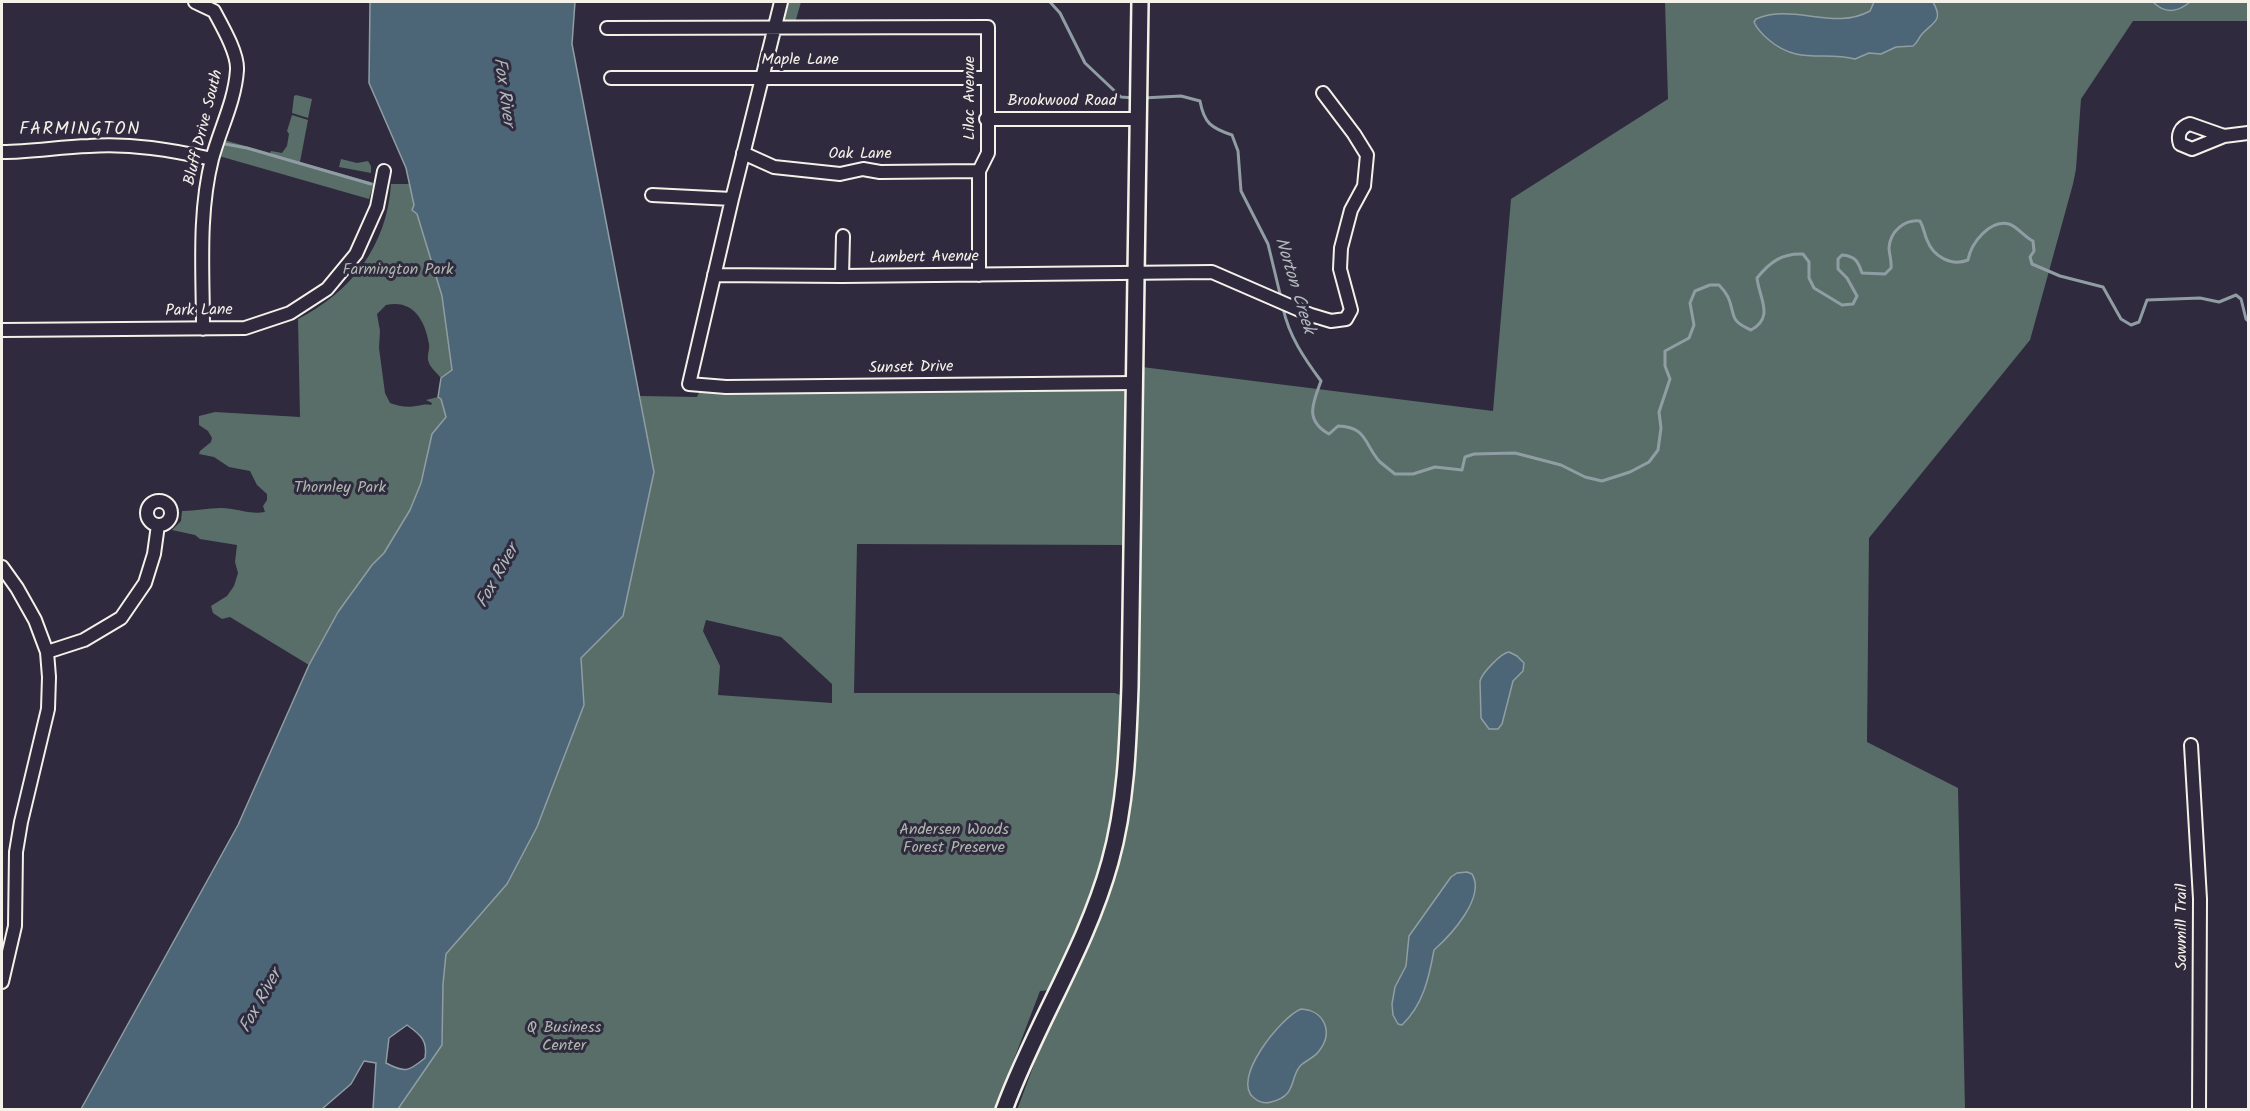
<!DOCTYPE html>
<html>
<head>
<meta charset="utf-8">
<style>
	body { margin:0 }
	#map { position:relative; width:2250px; height:1111px; overflow:hidden; background:#2f2a3d; font-family:Kalam,sans-serif }
	canvas { display:block }
	.frame { position:absolute; inset:0; border:3px solid #f4f1e8; pointer-events:none }
</style>
</head>
<body>
<div id="map">
<canvas width="2250" height="1111"></canvas>
<div class="frame"></div>
</div>
<script>
const context = document.querySelector('canvas').getContext('2d');
context.lineJoin = 'round';
function fillPath(path, color) { context.fillStyle = color; context.fill(path, 'evenodd'); }
function stroke(path, color, width, dash) { context.strokeStyle = color; context.lineWidth = width; context.lineCap = dash ? 'butt' : 'round'; context.setLineDash(dash || []); context.stroke(path); }
function drawText(font, color, halo, rows, align = 'center') {
  context.font = font + ' Kalam,sans-serif'; context.lineWidth = 6; context.setLineDash([]); context.textBaseline = 'middle'; context.strokeStyle = halo; context.fillStyle = color; for (const [text, x, y, turn = 0] of rows) {
    context.save(); context.translate(x, y); context.rotate((+turn || 0) * Math.PI / 180); context.textAlign = isNaN(turn) ? turn : align; if (halo) context.strokeText(text, 0, 0); context.fillText(text, 0, 0); context.restore();
  }
}
fillPath(new Path2D(`
	M778 2H801L795 23 772 22Z
	M1665 2H2248V21H2133L2081 99 2076 169 2073 184 2030 340 1869 538 1867 742 1958 788 1965 1109 1017 1110 1036 1059 1094 923 1114 863 1142 367 1493 411 1511 199 1668 99Z
	M296 95 312 99 308 118 292 113 294 96Z
	M292 115 308 120 300 162 374 183 369 199 219 156 224 140 270 153 271 151 282 153 287 146 289 134 287 131Z
	M341 159 357 163 368 161 371 166V173L339 167Z
	M391 184H410L414 205 412 210 417 214 442 296 452 370 441 378C437 373 431 368 429 363 426 356 430 351 429 344 425 320 413 299 386 305L377 314 380 331 379 348 385 393 390 403C398 406 408 408 416 406 423 405 425 404 431 405L432 403 426 400 438 397 441 399 446 417 432 434 421 483 410 510 384 553 372 565 338 612 309 665 230 617 222 619 213 613 211 606 227 596 234 586 238 573 235 562 237 545 200 539 195 535 172 530 181 521 182 511C196 511 208 508 221 508 236 508 250 515 265 512L263 506 267 500V494L257 485 250 471 229 467 214 457 199 454 200 451 211 442 212 438 208 431 199 425V416L215 412 300 417 298 319C351 292 387 246 391 184Z
	M1118 387 1125 390 1127 395V545L857 544 854 693H1115L1120 695 1122 699C1120 734 1120 770 1114 804 1103 870 1077 930 1050 990L1040 991 995 1109 398 1110 442 1045 443 984 446 954 507 884 584 705 581 658 623 616 654 472 640 396 697 397 701 388ZM706 620 781 637 832 684V703L718 695 720 666 703 631Z`), '#596e68');
const water = new Path2D(`
	M370 2H575L572 44 654 472 623 616 581 658 584 705 537 827 507 884 446 954 443 984 442 1045 398 1109H373L376 1063 364 1061 351 1084 322 1109H81L238 825 309 665 338 612 372 565 384 553 410 510 421 483 432 434 446 417 441 399 438 397 441 378 452 370 442 296 417 214 412 210 414 205 406 168 369 83ZM407 1025C421 1035 428 1041 425 1058 408 1072 405 1073 386 1063L389 1038Z
	M1874 2H1933C1944 21 1933 22 1922 34 1918 39 1918 42 1913 46L1896 47 1881 54 1869 53 1855 59C1824 51 1798 65 1769 40 1763 35 1757 29 1754 22L1756 19C1793 3 1834 31 1870 11Z
	M2153 2H2190C2178 12 2165 14 2153 2Z
	M1509 652 1517 656 1524 663 1523 671 1513 681 1502 724 1498 729H1489L1481 718 1480 681C1482 673 1501 653 1509 652Z
	M1467 872 1472 874C1486 897 1451 935 1434 950 1429 978 1423 1005 1402 1025L1398 1024 1393 1015 1392 1004 1395 987 1406 966 1409 936 1451 877 1457 873Z
	M1301 1009C1324 1010 1334 1032 1319 1051 1315 1057 1307 1060 1301 1065 1289 1077 1298 1096 1271 1102 1265 1104 1259 1102 1254 1098 1230 1080 1281 1017 1301 1009Z`);
fillPath(water, '#4d6677');
stroke(water, '#909ea4', 1.5);
stroke(new Path2D(`
	M1050 2 1060 13 1085 63 1121 97 1134 98
	M1143 98 1181 96 1200 101C1204 123 1211 128 1232 135L1238 151 1241 191 1268 244 1281 298
	M225 144 247 148 371 184
	M1283 308C1289 336 1304 358 1321 381 1313 403 1304 420 1329 434L1338 426C1368 427 1364 445 1380 462 1385 466 1390 470 1395 474H1413L1435 467 1462 470 1465 457 1474 454 1515 453 1561 465 1585 477 1602 481 1630 472 1649 462 1658 450 1661 428 1659 412 1670 379 1665 366V351L1689 338 1694 325 1690 303 1695 291 1710 285H1719C1722 288 1726 293 1728 297 1736 315 1728 320 1751 330 1775 317 1759 298 1757 278 1770 262 1782 253 1803 254L1809 262V278L1814 288 1842 305 1853 304 1857 296 1847 278 1838 269V259L1842 255C1855 256 1858 261 1862 273L1885 274 1891 268C1892 261 1889 254 1889 248 1890 231 1905 219 1920 221 1924 228 1924 233 1927 240 1933 256 1951 267 1968 260 1971 243 1990 219 2009 224 2018 227 2024 237 2033 241L2034 251 2030 257 2032 264 2060 276 2103 287 2121 319 2131 325 2139 322 2147 300 2200 298 2219 302 2236 295 2241 299 2246 319 2248 321`), '#909ea4', 3);
const minor = new Path2D(`
	M195 2 214 11
	M781 2 732 199 689 384 726 387 1134 383
	M607 28 988 27V153L979 171V275
	M611 78H988
	M986 119H1137
	M2224 136 2190 124C2180 127 2177 135 2180 144L2192 149 2224 136 2248 133
	M2 152C31 152 59 147 89 146 131 143 172 150 212 159
	M743 153 774 167 840 174 863 169 880 172 979 171
	M652 195 732 199
	M714 275 842 276 1212 272 1311 315 1331 321 1346 319 1351 310 1340 269 1341 248 1351 210 1364 186 1367 155 1354 134 1323 93
	M842 276 843 236
	M203 329C203 273 198 214 212 159 220 129 235 101 237 70 238 53 222 26 214 11
	M2 330 245 328 290 313 327 289 356 254 377 207 384 171
	M147 513a12 12 0 1 1 24 0a12 12 0 1 1-24 0Z
	M2 567 17 588 35 620 47 652 49 677 48 709 21 822 16 852 15 926 2 982
	M47 652 84 640 121 618 145 583 154 554 158 525
	M2191 745 2200 899 2199 1110`);
const major = new Path2D(`
	M1004 1110C1035 1025 1086 949 1110 862 1126 805 1128 745 1130 686L1140 2`);
stroke(minor, '#f4f1e8', 16);
stroke(major, '#f4f1e8', 20);
stroke(minor, '#2f2a3d', 12);
stroke(major, '#2f2a3d', 15);
drawText('16px', '#f4f1e8', '#2f2a3d', [
	["Maple Lane",800,61],
	["Lilac Avenue",971,98,-90],
	["Brookwood Road",1062,102],
	["Bluff Drive South",205,128,-76],
	["Oak Lane",860,155],
	["Lambert Avenue",924,259,-1],
	["Park Lane",199,312,-1],
	["Sunset Drive",911,369,-1],
	["Sawmill Trail",2183,927,-90]
]);
drawText('16px', '#aeb6ae', '#2f2a3d', [
	["Farmington Park",398,271],
	["Thornley Park",340,489],
	["Andersen Woods",954,831],
	["Forest Preserve",954,849],
	["Q Business",564,1029],
	["Center",564,1047]
]);
drawText('italic 18px', '#b1b9bb', '#2f2a3d', [
	["Fox River",502,92,82],
	["Norton Creek",1293,286,73],
	["Fox River",499,577,-61],
	["Fox River",262,1002,-61]
]);
context.letterSpacing = '1.5px';
drawText('18px', '#f4f1e8', '#2f2a3d', [
	["FARMINGTON",80,131]
]);
context.letterSpacing = '0px';
</script>
</body>
</html>
